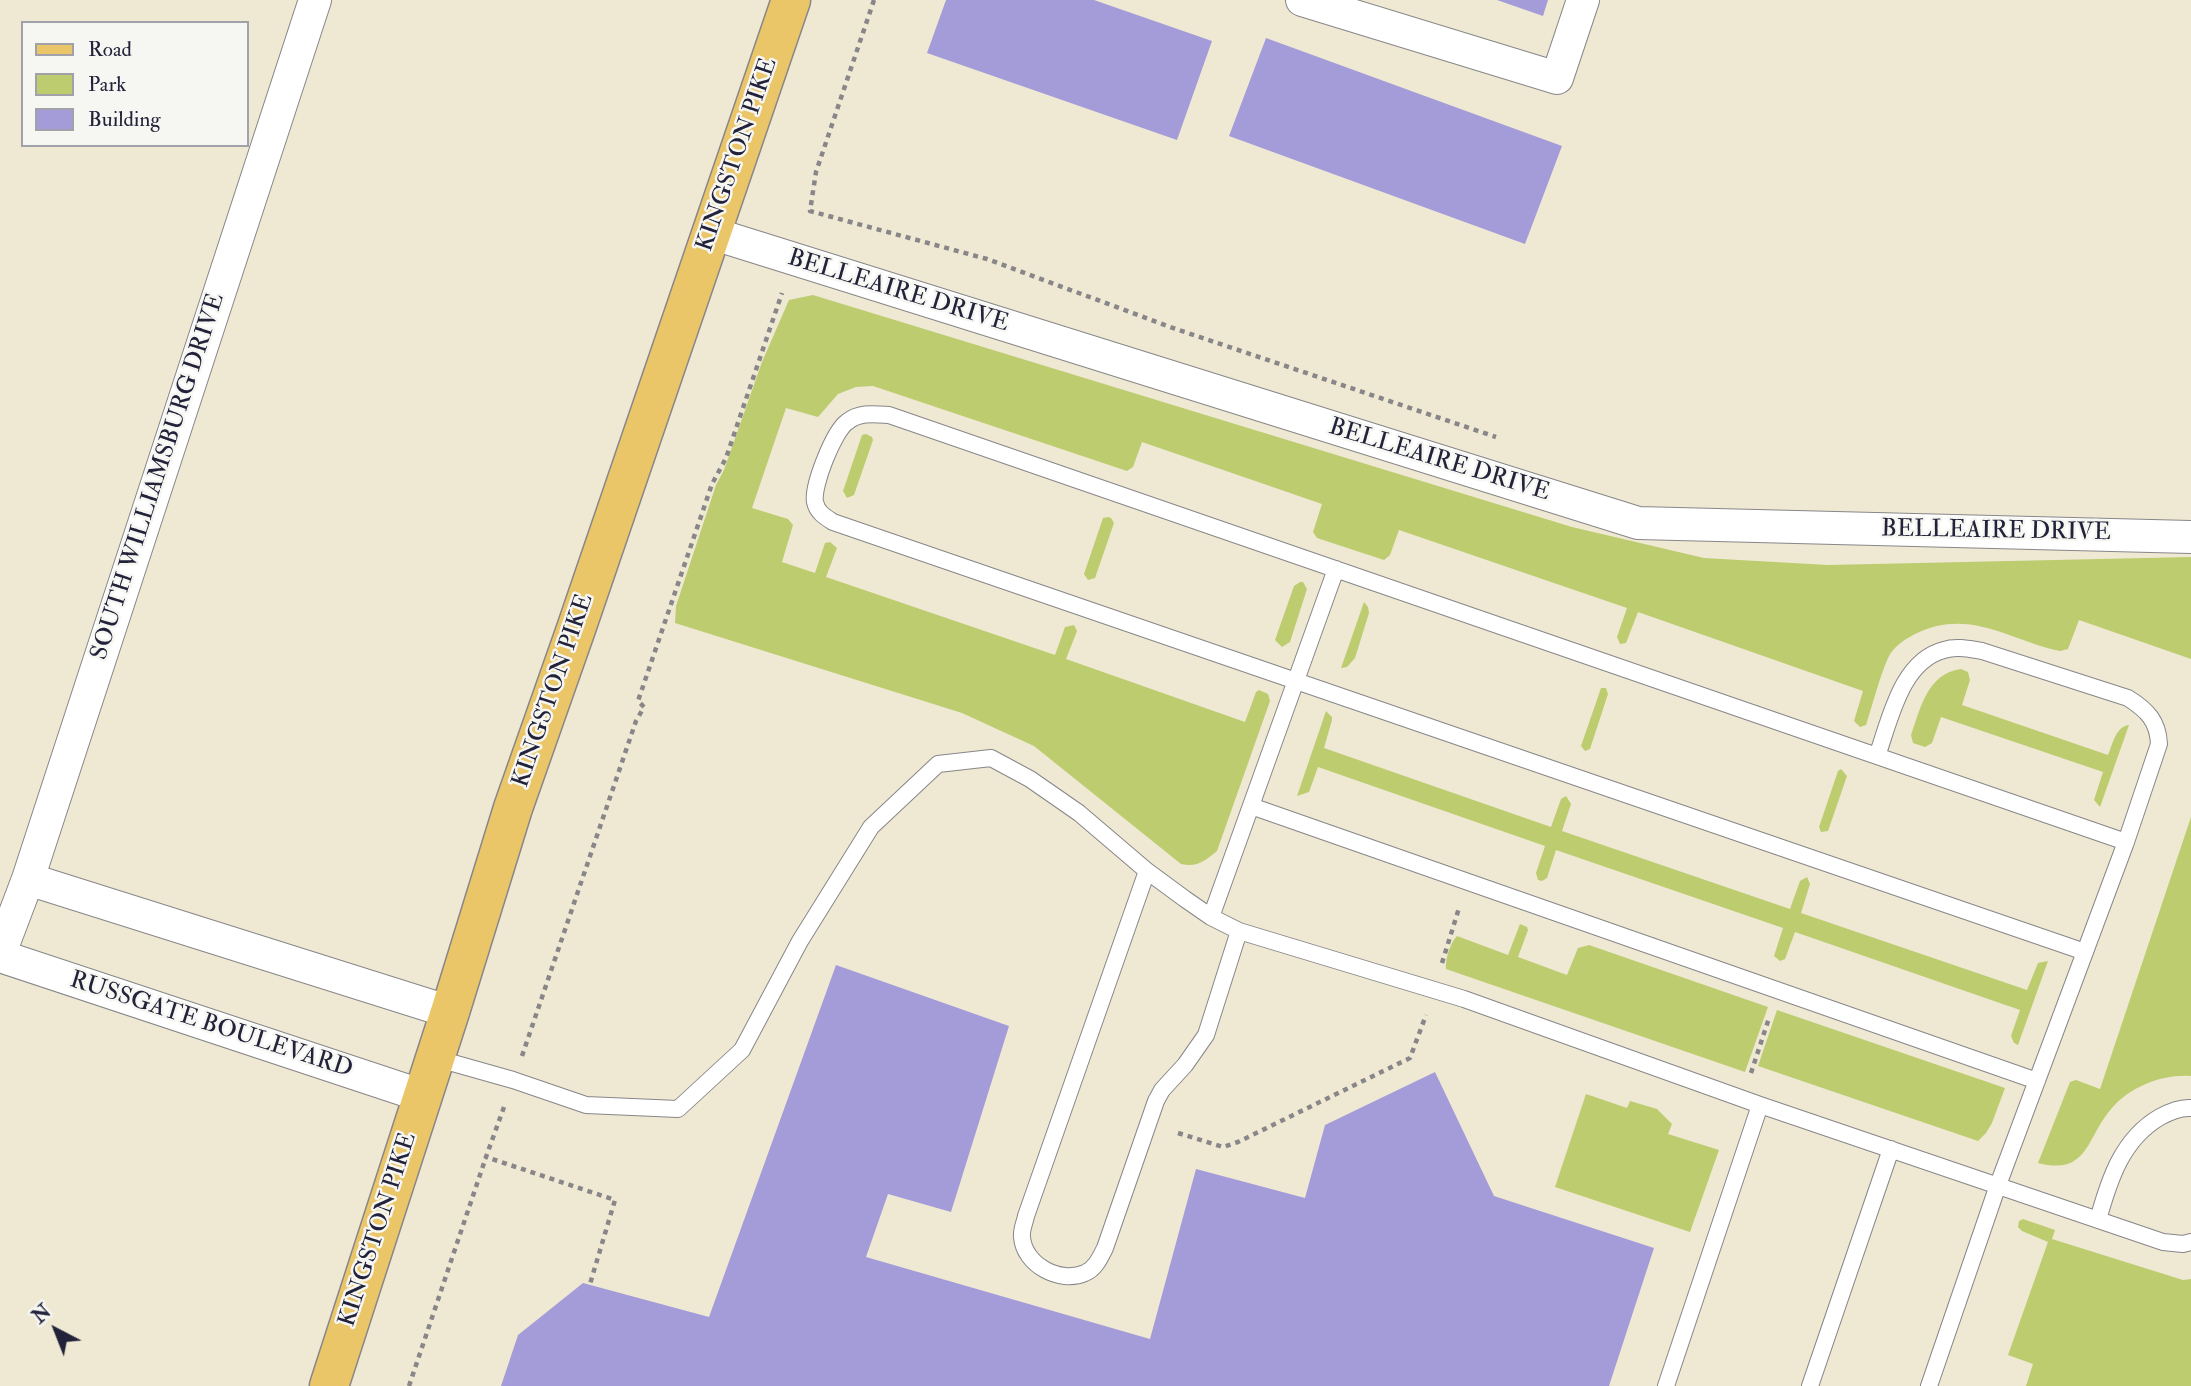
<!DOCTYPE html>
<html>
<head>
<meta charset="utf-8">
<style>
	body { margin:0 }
	#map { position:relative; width:2191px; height:1386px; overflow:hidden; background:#efe9d4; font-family:"IM FELL Double Pica",serif }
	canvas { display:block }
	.legend { position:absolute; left:21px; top:21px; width:228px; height:126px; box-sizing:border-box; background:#f6f6f2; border:2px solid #a1a1a9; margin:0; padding:9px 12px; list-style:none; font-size:21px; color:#22223b }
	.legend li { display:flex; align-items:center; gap:14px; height:35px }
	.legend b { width:35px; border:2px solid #a1a1a9 }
	.north { position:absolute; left:21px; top:1295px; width:70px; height:70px; -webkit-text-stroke:5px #f6f6f2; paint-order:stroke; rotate:318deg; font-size:19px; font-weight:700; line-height:28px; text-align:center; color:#22223b }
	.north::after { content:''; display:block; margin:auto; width:24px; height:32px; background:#22223b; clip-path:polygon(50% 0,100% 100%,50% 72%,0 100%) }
</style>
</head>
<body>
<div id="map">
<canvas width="2191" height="1386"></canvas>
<ul class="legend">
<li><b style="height:9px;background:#ebc669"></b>Road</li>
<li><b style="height:19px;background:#bccc6f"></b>Park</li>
<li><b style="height:19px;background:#a49cd8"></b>Building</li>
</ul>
<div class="north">N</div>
</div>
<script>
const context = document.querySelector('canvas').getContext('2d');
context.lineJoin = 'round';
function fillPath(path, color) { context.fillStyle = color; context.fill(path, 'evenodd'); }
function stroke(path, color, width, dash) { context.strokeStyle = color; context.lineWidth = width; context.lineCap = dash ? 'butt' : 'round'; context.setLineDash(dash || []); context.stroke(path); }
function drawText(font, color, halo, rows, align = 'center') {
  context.font = font + ' "IM FELL Double Pica",serif'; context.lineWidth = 5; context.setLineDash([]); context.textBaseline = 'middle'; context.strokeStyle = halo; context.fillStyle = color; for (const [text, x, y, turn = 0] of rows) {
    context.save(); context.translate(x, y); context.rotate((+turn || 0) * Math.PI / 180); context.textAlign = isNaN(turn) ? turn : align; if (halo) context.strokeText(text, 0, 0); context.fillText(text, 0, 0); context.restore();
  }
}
fillPath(new Path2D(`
	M813 295 1572 527 1704 558 1828 565 2191 557V659L2079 620 2068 649 2060 651C2009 640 1969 607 1915 634 1904 640 1894 646 1888 658 1879 679 1873 703 1866 725L1860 727 1854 721 1863 691 1638 612 1626 643 1620 644 1617 637 1627 608 1399 530 1390 555 1384 560 1317 538 1313 532 1322 504 1142 442 1133 467 1127 471 873 386 856 387 838 394 818 417 786 408 752 508 788 519 793 525 782 562 815 573 825 543 830 542 837 548 826 577 1055 655 1065 627 1074 625 1077 631 1066 659 1245 722 1256 692 1259 690 1268 694 1270 701 1217 851C1206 860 1197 868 1181 864L1034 746 962 713 675 623 676 606 716 485 724 470 762 362 789 300Z
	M866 434 872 437 873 440 854 495 847 498 843 491 862 435Z
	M1108 517 1111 518 1114 523 1095 578 1088 580 1084 574 1103 518Z
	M1300 582H1303L1307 589 1290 642 1282 647 1275 640 1294 586Z
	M1364 602 1368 607 1369 613 1355 658 1347 667 1341 668Z
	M1961 669 1968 672 1970 680 1962 705 2108 755C2113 744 2115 727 2129 725L2100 807 2094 800 2103 772 1941 717 1932 743 1925 747 1913 743 1911 735C1921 707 1927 674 1961 669Z
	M1601 688H1606L1608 694 1590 749 1585 751 1581 746Z
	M1326 711 1332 717V720L1324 748 1551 827 1561 799 1566 796 1571 804 1562 831 1790 909 1800 881 1807 877 1810 884 1801 913 2027 990 2038 963 2048 961 2018 1045 2014 1043 2011 1036 2020 1010 1795 932 1785 959 1780 961 1774 956 1783 928 1556 850 1547 878 1542 881 1538 880 1536 873 1545 846 1318 767 1309 792 1297 796Z
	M1841 769 1847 776 1828 831 1821 832 1819 827 1838 771Z
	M2191 817V1076C2163 1074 2131 1086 2112 1108 2086 1137 2089 1176 2038 1163L2070 1082 2076 1080 2100 1089Z
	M1520 924 1527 927 1528 930 1518 957 1567 975 1578 948 1589 945 1768 1007 1745 1072 1446 969C1445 960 1450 943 1457 936L1508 955Z
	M1777 1010 2005 1088 1992 1123 1986 1133 1978 1141 1758 1066Z
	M1586 1094 1627 1108 1630 1101 1657 1109 1672 1124 1668 1134 1719 1150 1690 1232 1555 1187Z
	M2023 1219 2055 1230 2052 1239 2183 1280 2191 1279V1386H2026L2033 1364 2008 1355 2048 1242 2022 1231 2018 1227 2019 1221Z`), '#bccc6f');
fillPath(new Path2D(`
	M946 0H1094L1212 41 1177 140 927 53Z
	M1497 0H1548L1543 16Z
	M1266 38 1562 146 1525 244 1229 136Z
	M836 965 1009 1026 951 1212 888 1194 866 1257 1150 1339 1196 1169 1305 1198 1325 1125 1435 1072 1494 1196 1654 1248 1609 1386H501L518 1335 583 1283 709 1317Z`), '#a49cd8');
const lane = new Path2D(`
	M1877 756C1890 720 1901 661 1944 650 1956 646 1969 649 1982 651L2128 698C2147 710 2158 721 2159 744L2126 842 1998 1185 1929 1386
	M1251 806 2037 1081
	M1147 871 1026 1216C1025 1222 1021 1230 1022 1237 1024 1265 1060 1284 1085 1273 1095 1269 1100 1258 1105 1248L1156 1101 1162 1090 1185 1065 1206 1035 1239 931
	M1211 917 1336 569
	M2085 952 833 522C825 517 817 512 815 502 812 486 834 431 847 422 859 412 874 414 889 415L2126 842
	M435 1058 513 1080 586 1105 678 1109 742 1050 800 941 871 827 938 764 991 758 1030 779 1079 813 1147 871 1185 899 1211 917 1239 931 1464 999 1760 1105 2163 1242 2183 1244 2191 1242
	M2098 1220C2109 1180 2122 1139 2160 1117 2169 1112 2180 1107 2191 1108
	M1666 1386 1760 1105
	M1810 1386 1891 1149`);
const street = new Path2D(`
	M1302 0 1557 78 1583 0
	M711 233 1638 523 2191 537
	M28 879 450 1012
	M0 953 28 879 315 0
	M0 956 423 1096`);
const primary = new Path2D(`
	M329 1386 450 1012 513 808 576 629 791 0`);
stroke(lane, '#888688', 18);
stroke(street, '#888688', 34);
stroke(primary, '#888688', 41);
stroke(new Path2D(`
	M874 0 816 172 810 211 987 259 1173 328 1496 437
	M1442 963 1459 908
	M522 1056 636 721 644 707 638 701 712 484 726 458 782 293
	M1751 1073 1769 1018
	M504 1107 486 1157 615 1200 590 1284
	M1178 1133 1223 1147 1238 1142 1410 1058 1426 1015
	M409 1386 486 1157`), '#888688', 4.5, [5, 5]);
stroke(lane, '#fff', 16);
stroke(street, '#fff', 32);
stroke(primary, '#ebc669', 38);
drawText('24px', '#22223b', '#f6f6f2', [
	["KINGSTON PIKE",738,155,-71],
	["BELLEAIRE DRIVE",898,292,17],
	["BELLEAIRE DRIVE",1439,461,17],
	["SOUTH WILLIAMSBURG DRIVE",159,477,-72],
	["BELLEAIRE DRIVE",1996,532,1],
	["KINGSTON PIKE",554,691,-71],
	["RUSSGATE BOULEVARD",211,1026,18],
	["KINGSTON PIKE",379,1230,-72]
]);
</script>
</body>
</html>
